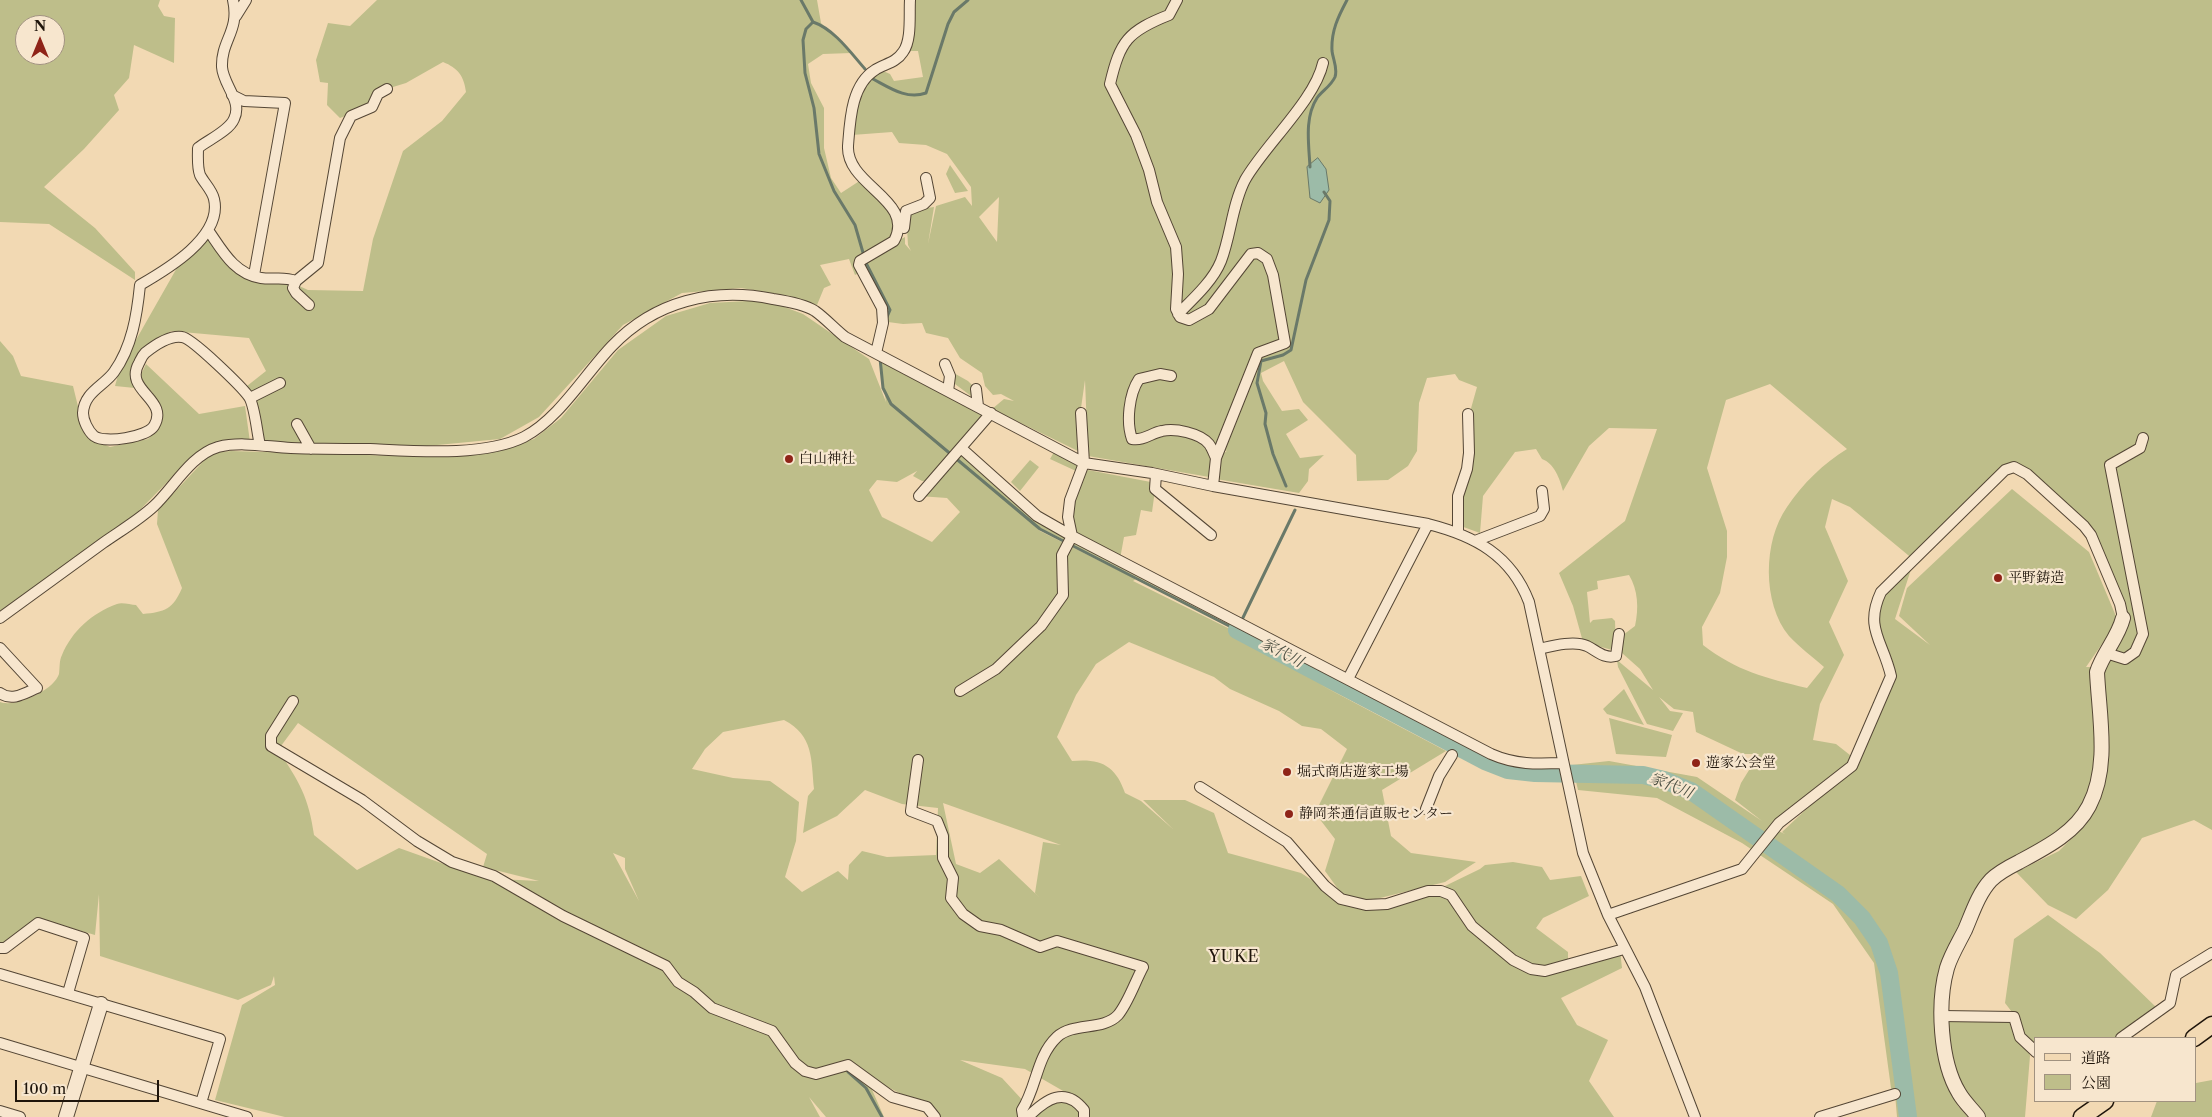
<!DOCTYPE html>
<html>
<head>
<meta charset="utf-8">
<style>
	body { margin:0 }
	#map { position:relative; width:2212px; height:1117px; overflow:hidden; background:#f2d9b3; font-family:"Libre Caslon Text","Noto Serif JP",serif }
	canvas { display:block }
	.legend { position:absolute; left:2034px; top:1037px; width:162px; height:65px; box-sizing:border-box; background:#f7e6ce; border:1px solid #a19280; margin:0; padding:6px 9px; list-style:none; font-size:15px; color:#1f150b }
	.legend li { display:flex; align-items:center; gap:10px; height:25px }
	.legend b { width:25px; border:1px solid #a19280 }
	.north { position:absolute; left:15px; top:15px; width:50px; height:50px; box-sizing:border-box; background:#f7e6ce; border:1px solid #a19280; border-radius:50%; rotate:0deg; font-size:14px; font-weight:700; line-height:20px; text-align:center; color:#1f150b }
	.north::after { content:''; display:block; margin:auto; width:18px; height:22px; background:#8f2418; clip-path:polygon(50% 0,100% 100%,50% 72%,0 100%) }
	.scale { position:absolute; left:15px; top:1080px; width:144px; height:22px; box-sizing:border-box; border:2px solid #1f150b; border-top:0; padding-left:6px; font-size:15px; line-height:18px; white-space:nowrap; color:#1f150b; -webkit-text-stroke:4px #f7e6ce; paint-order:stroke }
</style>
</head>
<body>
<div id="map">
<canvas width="2212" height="1117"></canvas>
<ul class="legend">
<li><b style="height:6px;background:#f2d9b3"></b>道路</li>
<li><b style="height:14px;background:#bebe8a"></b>公園</li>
</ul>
<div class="north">N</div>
<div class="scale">100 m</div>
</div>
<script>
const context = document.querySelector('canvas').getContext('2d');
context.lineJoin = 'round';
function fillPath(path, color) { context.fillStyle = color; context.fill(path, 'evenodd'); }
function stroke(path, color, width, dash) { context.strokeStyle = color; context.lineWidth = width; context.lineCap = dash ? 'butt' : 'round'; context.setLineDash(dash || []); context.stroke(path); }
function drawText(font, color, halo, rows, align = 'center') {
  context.font = font + ' "Libre Caslon Text","Noto Serif JP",serif'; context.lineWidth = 4.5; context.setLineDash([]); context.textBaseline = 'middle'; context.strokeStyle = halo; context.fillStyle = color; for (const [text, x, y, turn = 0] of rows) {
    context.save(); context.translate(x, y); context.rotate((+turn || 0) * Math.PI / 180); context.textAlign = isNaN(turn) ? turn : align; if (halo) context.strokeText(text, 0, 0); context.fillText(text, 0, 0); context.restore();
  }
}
fillPath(new Path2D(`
	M0 0H160L158 6 164 16 175 18 174 63 134 45 129 78 114 95 119 110 84 149 44 187 95 228 135 272V280L49 224 0 222ZM25 25H55V55H25Z
	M377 0H817L821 23 851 53 823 54 808 64 811 83 824 108V148L831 178 841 193 861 180 889 204 897 234 867 257 905 237V244L911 251 908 245 906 211 934 207 928 244 936 206 965 197 972 206 971 187 947 154 926 145 899 143 892 132 852 135 860 90 881 70 890 74 894 81 923 77 918 51H907L913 0H2212V830L2194 820 2142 838 2108 890 2076 919 2048 905 2016 872 2059 851 2086 824 2103 778 2077 819 1987 881 1938 971 1937 995 1944 1069 1958 1106 1968 1117H1897L1895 1094 1891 1088 1874 963 1833 904 1742 843 1657 798 1578 790 1572 765 1609 761 1697 777 1762 821 1735 800 1741 783 1759 754H1743L1696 732 1693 712 1674 709 1659 697 1670 711 1683 713 1673 731 1647 724 1618 667 1617 660 1653 690 1640 669 1622 653 1623 635 1635 626C1639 608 1638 590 1629 575L1597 581 1598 589 1587 592 1590 623 1593 620 1612 618 1615 621 1616 651 1583 642 1573 606 1559 573 1625 521 1657 429 1609 428 1589 446 1563 491C1560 479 1554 463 1542 459L1536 449 1515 452 1483 496 1480 533 1458 525 1470 412 1477 387 1459 380 1455 374 1427 378 1419 403 1417 451 1408 466 1388 480 1357 481 1356 455 1303 402 1284 361 1261 373 1263 381 1282 411 1299 409 1308 420 1286 434 1300 458 1324 455 1309 469 1308 481 1299 493 1216 479 1221 453 1226 452 1227 449 1226 451 1212 452 1209 477 1088 456 1085 380 1081 408 1082 453 992 409 1004 399 1014 401 1001 394 993 395 985 386 982 373 960 358 948 338 926 333 922 323 903 324 888 322 861 272 855 275 849 259 820 265 831 285 824 288 817 305 789 296 741 288 682 293 623 325 539 417 500 439 406 448 265 441 254 399 247 386 266 371 249 338 171 331 144 349 134 363 131 371 135 388 115 386 120 368 178 266 210 236 228 267 240 273 286 280 308 290 363 291 373 239 403 151 442 121 466 92C464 76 458 68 443 62L406 83 380 91 369 107 340 118 327 105 328 83 320 82 316 60 328 23 350 26ZM999 197 997 242 979 217ZM1770 384 1847 449C1823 464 1803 483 1787 507 1763 541 1762 603 1789 636 1799 647 1813 657 1824 667L1807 688C1765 678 1737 671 1703 645L1702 627 1720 593 1727 557V531L1707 468 1726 400ZM2005 470 2027 474 2091 535 2123 618 2097 672 2094 667H2086L2118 621 2089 552 2012 489 1907 588 1899 616 1930 645 1895 619 1914 560ZM1832 499 1850 507 1914 560 1881 592 1875 625 1890 670 1855 759 1836 744 1813 740 1820 704 1844 655 1829 622 1848 581 1825 527ZM1852 766 1782 832 1785 834 1774 829Z
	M950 165 968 191 955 193 946 174Z
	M766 300 803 314 869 359 886 402 880 361 984 416 960 446 1018 501 1071 536C1072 516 1070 484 1088 470L1156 483 1152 512 1141 510 1136 535 1124 537 1120 559 1508 763 1556 764 1555 780 1505 774 1472 762 1319 684 1446 751 1382 790 1391 836 1411 853 1476 862 1445 882 1376 899 1349 900 1367 905 1414 896 1451 894 1445 886 1480 869 1485 865 1513 862 1542 867 1550 880 1581 876 1589 896 1543 918 1536 928 1568 952V964L1620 950 1622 968 1561 998 1577 1025 1608 1040 1589 1081 1614 1117H939L927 1107 866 1076 884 1117H826L809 1097 820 1117H285L215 1100 242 1005 275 985 274 976 271 985 238 1000 100 956 99 894 95 935 37 918 0 948V702C16 708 54 690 59 674 60 667 59 661 62 655 72 631 92 613 117 604 122 602 131 605 136 605L143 614C165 612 173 609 182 588L157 524 158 510 211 453 231 451 400 456 499 450 534 439 561 418 618 350 666 316 710 303ZM917 471 913 476 922 481H931L919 496 947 498 960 512 932 542 882 517 869 490 877 480 897 482ZM1033 524 1225 622 1236 632 1133 581 1136 579 1040 531ZM1051 613 1022 651 966 691 954 694 984 676ZM1129 642 1214 677 1230 689 1279 711 1302 726 1321 729 1347 749 1315 813 1335 839 1325 871 1346 900 1341 899 1301 873 1228 853 1214 813 1185 800H1143L1174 830 1141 801 1125 793C1116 766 1101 758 1072 761L1057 737 1076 695 1096 664ZM784 720C814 736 811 759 814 789L808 796 803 833 837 816 865 790 902 804 938 808 936 855 887 857 862 851 849 865 848 880 838 871 802 892 785 877 796 841 799 802 770 781 733 778 692 769 705 749 723 732ZM298 723 487 854 483 867 539 881 498 879 511 888 399 848 357 870 314 835C309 798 299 781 278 750ZM943 803 1061 845 1043 842 1035 893 1039 897 999 859 980 873 956 864ZM613 853 625 858V869L639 901ZM960 1060 1025 1069 1084 1103 1053 1098 1023 1116 1026 1104 1002 1078Z
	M0 341 13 356 21 376 73 386 85 435 110 447 148 439 159 426 162 411 152 392 138 381 146 364 199 414 245 406 250 442H217L177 472 134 516 0 611Z
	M952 372 968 381 976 389 975 399 955 384Z
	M1054 452 1079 465 1076 471 1050 459Z
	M1030 460 1039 467 1020 491 1011 482Z
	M1624 689 1644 725 1607 714 1603 709Z
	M1609 718 1672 735 1666 757 1616 754Z
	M2048 915 2100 953 2157 1008 2116 1038H2036V1049L2028 1047 2030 1056 2025 1117H1985L1962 1092 1943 1021 2015 1016 2005 1003 2014 939Z
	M2212 1080V1117H2151L2157 1101H2196V1083Z`), '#bebe8a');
const water = new Path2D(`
	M1318 158 1326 169 1329 190 1320 203 1310 198 1307 167Z`);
fillPath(water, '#9cbba8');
stroke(water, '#6a7969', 1);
stroke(new Path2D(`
	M801 0 813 22C834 29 851 53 865 69
	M813 22 806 29 803 40 805 73 814 108 819 154 834 191 855 225 866 263 890 310 887 317
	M873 79C890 88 907 100 926 93L948 24 954 12 968 0
	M1310 167C1309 145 1304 118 1317 98 1322 91 1331 86 1335 77 1338 68 1333 60 1332 51 1331 31 1338 17 1347 0
	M880 358 883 388 891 404 1040 529 1237 630 1295 510
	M1286 486 1273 454 1265 424 1266 413 1257 383 1261 361 1283 355 1291 350 1306 280 1329 220 1330 201 1324 192
	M848 1072 866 1088 882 1117`), '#6a7969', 3);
stroke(new Path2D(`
	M1237 630 1485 761 1508 770 1535 773 1643 775 1664 780 1691 791 1838 894 1862 918 1879 943 1889 973 1908 1117`), '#9cbba8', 18);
const minor = new Path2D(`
	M233 0C240 31 221 40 222 67 223 85 243 101 234 119 229 131 208 140 198 148 198 156 197 167 200 175 204 183 212 190 214 199 223 237 166 270 140 285 137 315 132 347 114 372 104 386 84 392 83 413 83 420 88 431 94 436 105 444 147 437 154 426 170 399 123 391 139 363 141 359 142 356 145 353 155 345 169 335 182 337 192 338 242 387 249 397 255 406 257 434 260 445
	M1177 0 1169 15C1128 31 1120 41 1110 84L1136 135 1149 170 1157 202 1176 247 1178 274 1176 309 1180 317 1189 320 1209 309 1251 254 1258 253 1267 259 1273 275 1285 343 1258 353 1216 458 1213 486
	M236 16 246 0
	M232 95 244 101 285 103 254 275
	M904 228 906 211 924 204 930 198 926 178
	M208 230C222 250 234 274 261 278 275 280 282 276 296 281
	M309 305 296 293 293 288 296 281 318 263 340 138 351 116 372 107 378 94 387 89
	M1178 314C1193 299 1213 281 1221 261 1231 235 1232 205 1245 180 1264 146 1315 100 1323 63
	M876 353 883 323 882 308 859 265 860 261 894 241C916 200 846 186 848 146 850 121 851 85 875 70 884 64 896 63 903 52 912 40 909 15 910 0
	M945 364 950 376 948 391
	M1171 376 1160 374 1139 379C1129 394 1126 422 1132 439 1144 441 1151 433 1162 431 1175 428 1200 433 1209 444 1212 448 1214 454 1216 458
	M976 389 978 406
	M250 398 280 383
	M297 424 311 449
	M961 448 1037 516 1072 536 1491 754C1516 765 1537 764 1563 763
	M1156 474 1155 489 1211 535
	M919 496 991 413
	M1458 532V496L1467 469 1469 453 1468 414
	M1475 541 1540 516 1544 509 1542 491
	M0 618C34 593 69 568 103 543 120 531 139 520 154 506 174 487 191 455 218 447 242 441 268 447 291 448 317 449 343 449 370 449 414 451 484 457 524 437 559 419 585 374 612 346 655 301 713 287 773 299 786 301 804 304 815 311 825 318 835 329 845 337L1084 463 1152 473 1213 486 1428 524C1475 536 1511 555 1529 602L1583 853 1608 915 1645 987 1695 1117
	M0 648 37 688C25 693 12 702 0 693
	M1539 649C1552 646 1574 640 1587 646 1597 651 1604 659 1616 656L1619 634
	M2106 653 2125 659 2135 652 2143 634 2110 465 2140 448 2143 438
	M1348 679 1428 524
	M960 691 996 669 1041 626 1063 595 1062 555 1072 536 1068 517 1070 500 1084 463 1081 413
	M293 701 271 736V746L362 800 417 841 452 862 494 876 563 916 666 966 678 982 694 992 712 1008 772 1031 795 1063 805 1071 816 1074 848 1065 892 1097 927 1107 935 1117
	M918 760 911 811 937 821 943 836V858L953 878 951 898 963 914 980 926 1001 930 1040 947 1057 941 1143 967C1135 982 1128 1003 1118 1015 1103 1031 1073 1022 1057 1037 1036 1057 1037 1087 1022 1110L1023 1116 1025 1117
	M1200 787 1287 842 1325 886 1341 899 1366 905 1387 904 1428 891H1441L1451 895 1472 926 1513 960 1531 969 1545 971 1624 949
	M1426 809 1439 776 1452 755
	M1608 915 1742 869 1779 823 1852 766 1891 676C1883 641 1864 628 1881 592L2005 470 2014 467 2027 474 2084 526 2091 535 2120 604 2123 618
	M0 948H5L38 923 84 938 68 993
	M0 974 220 1039 201 1103
	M1942 1016 2014 1017 2020 1037 2036 1052
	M2121 1038 2170 1003 2176 975 2212 953
	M0 1043 247 1117
	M0 1111 20 1117
	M1028 1117C1046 1099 1065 1086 1084 1110V1117
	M1820 1117 1895 1094`);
const tertiary = new Path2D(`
	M66 1117 101 1004
	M1978 1117C1972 1109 1964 1102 1959 1093 1940 1062 1937 1003 1947 968 1951 955 1959 942 1965 930 1972 914 1978 894 1991 880 1999 872 2009 867 2019 862 2045 848 2075 833 2089 806 2110 766 2099 716 2097 672 2103 653 2118 638 2123 618`);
const primary = new Path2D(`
	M2194 1038 2212 1025
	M2082 1117 2105 1101`);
stroke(minor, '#544635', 12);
stroke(tertiary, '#544635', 16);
stroke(primary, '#1f150b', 19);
stroke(minor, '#f7e6ce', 10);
stroke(tertiary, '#f7e6ce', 14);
stroke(primary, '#f2d9b3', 16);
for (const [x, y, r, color] of [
	[789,459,5,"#8f2418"],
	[1998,578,5,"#8f2418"],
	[1696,763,5,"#8f2418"],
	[1287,772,5,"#8f2418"],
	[1289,814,5,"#8f2418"]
]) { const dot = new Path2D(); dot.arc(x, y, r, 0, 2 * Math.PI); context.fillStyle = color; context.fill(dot); stroke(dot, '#f7e6ce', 2); }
drawText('14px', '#1f150b', '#f7e6ce', [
	["白山神社",799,459],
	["平野鋳造",2008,578],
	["遊家公会堂",1706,763],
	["堀式商店遊家工場",1297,772],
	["静岡茶通信直販センター",1299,814]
], 'left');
drawText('italic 15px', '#4b4f42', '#f7e6ce', [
	["家代川",1282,653,28],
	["家代川",1671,786,22]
]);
context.letterSpacing = '1px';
drawText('16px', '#1f150b', '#f7e6ce', [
	["YUKE",1234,957]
]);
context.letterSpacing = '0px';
</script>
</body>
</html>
